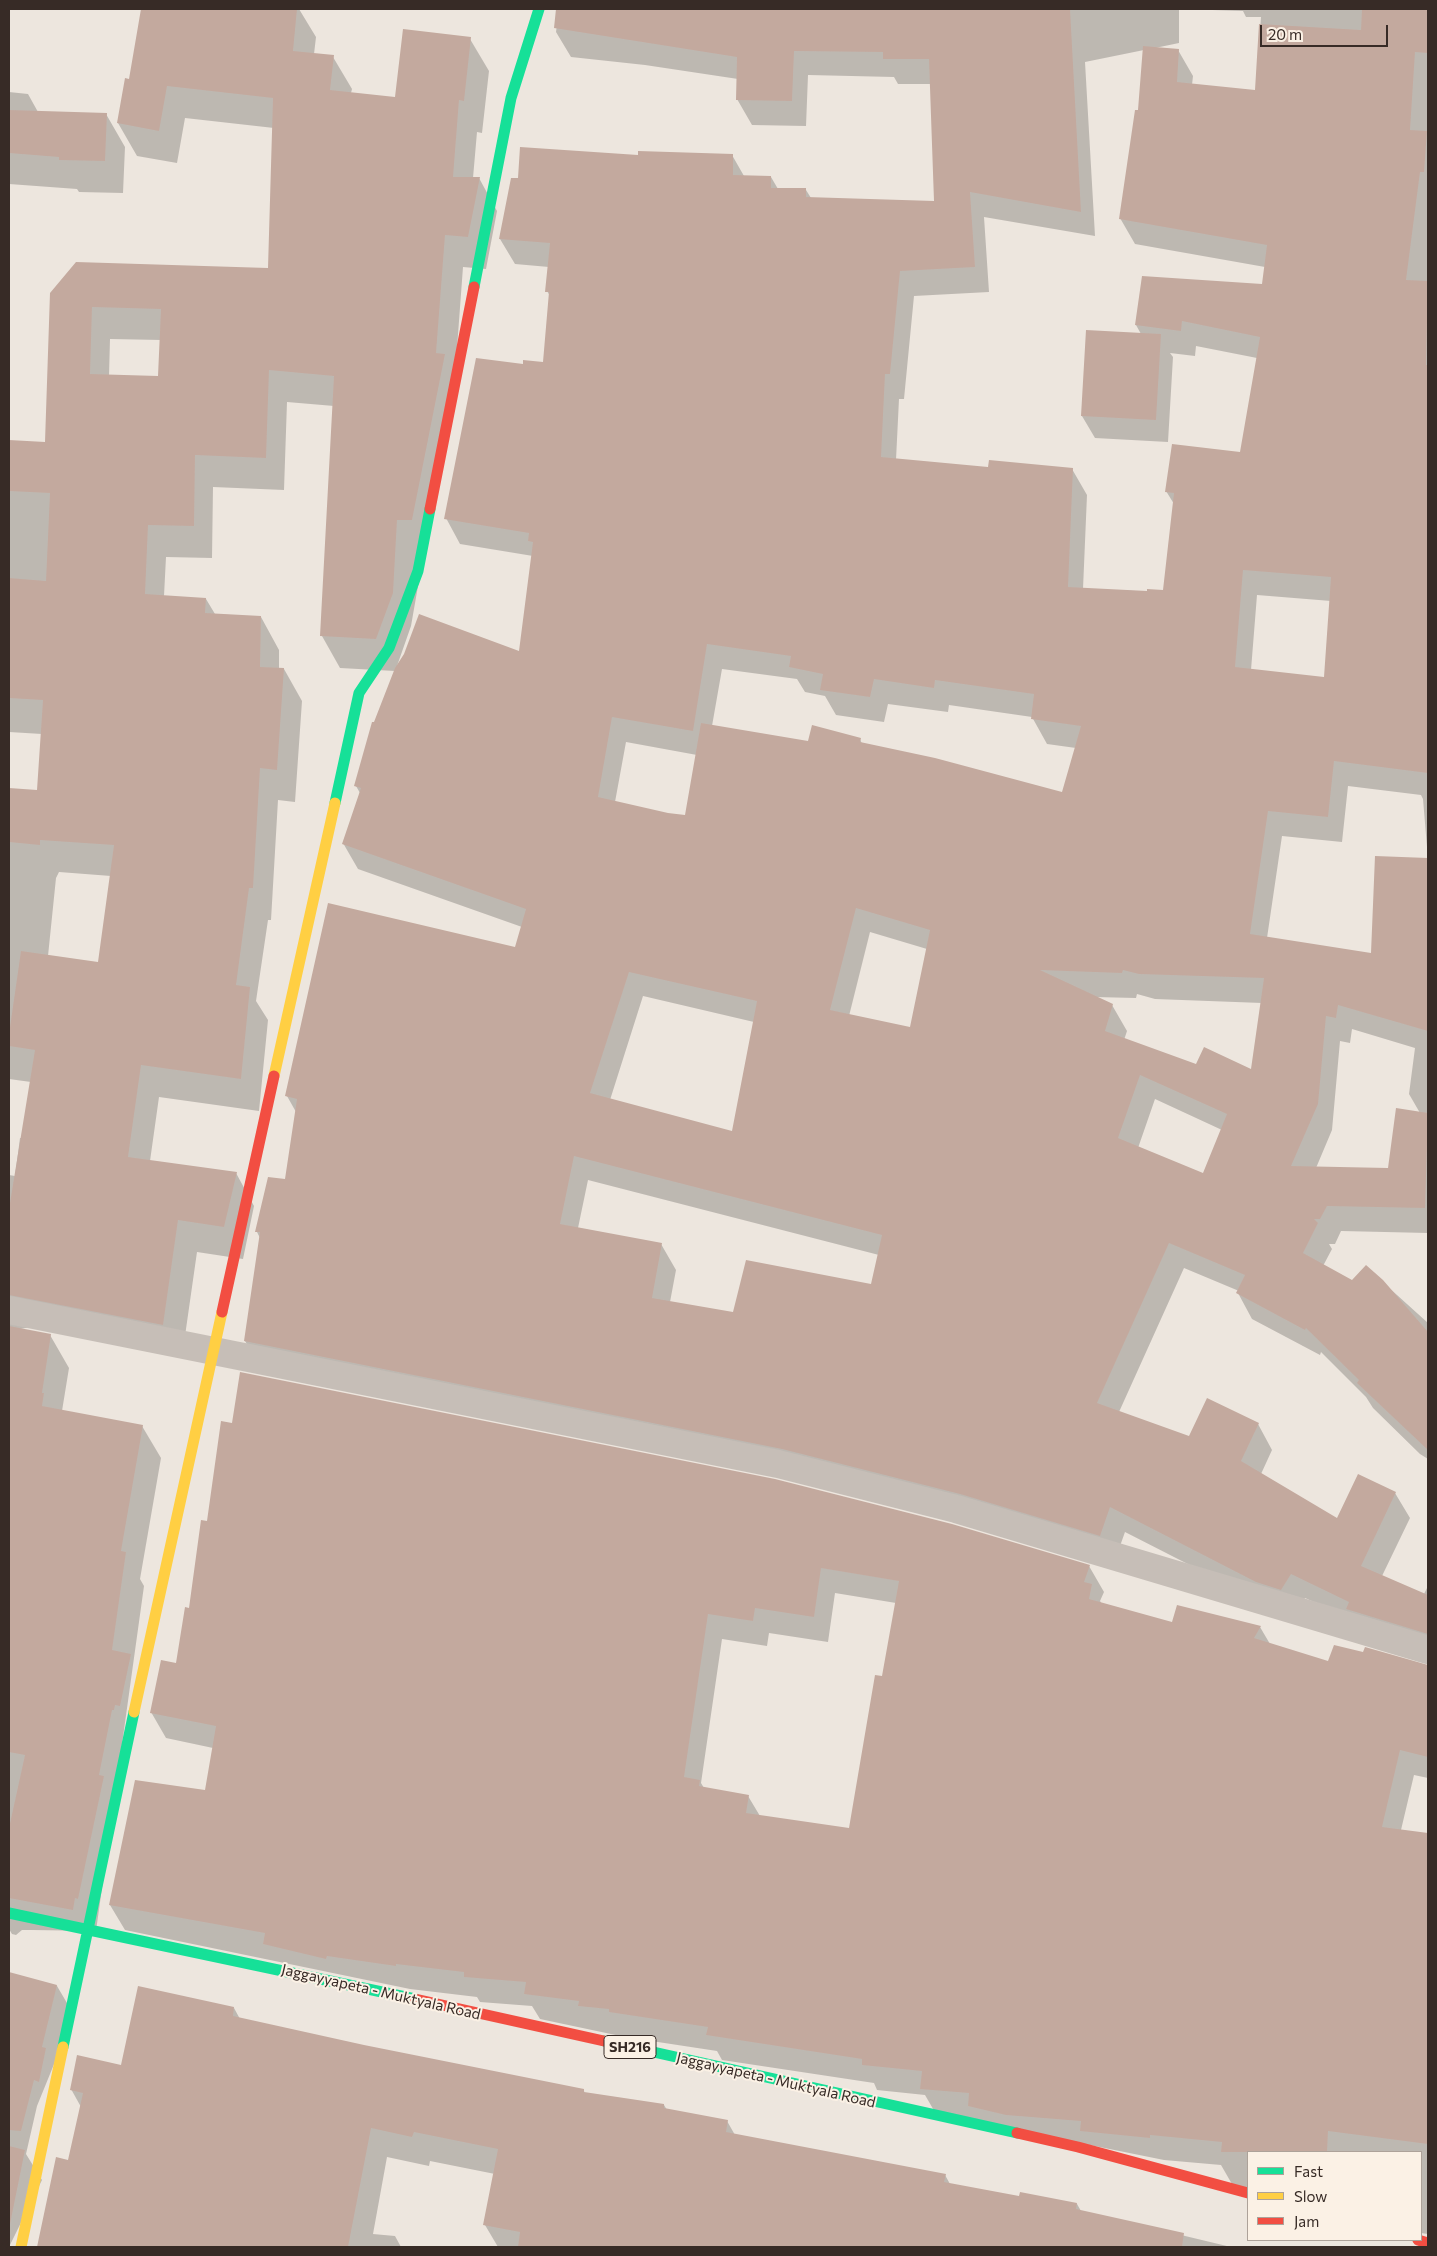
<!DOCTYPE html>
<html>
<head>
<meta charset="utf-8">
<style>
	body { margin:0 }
	#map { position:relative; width:1437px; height:2256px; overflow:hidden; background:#ede6de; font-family:Commissioner,sans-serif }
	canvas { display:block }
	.frame { position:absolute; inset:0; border:10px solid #372b26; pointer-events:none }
	.legend { position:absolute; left:1247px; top:2151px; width:175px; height:90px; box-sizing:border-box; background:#fbf1e5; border:1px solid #ada299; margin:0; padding:6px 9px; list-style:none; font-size:15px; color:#372b26 }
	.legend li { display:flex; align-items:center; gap:10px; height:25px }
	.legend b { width:25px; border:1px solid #ada299 }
	.scale { position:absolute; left:1260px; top:25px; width:128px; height:22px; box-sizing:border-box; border:2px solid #372b26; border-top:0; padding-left:6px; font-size:15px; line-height:18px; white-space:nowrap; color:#372b26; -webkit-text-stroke:4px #fbf1e5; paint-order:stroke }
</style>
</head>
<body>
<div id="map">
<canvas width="1437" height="2256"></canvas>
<div class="frame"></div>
<ul class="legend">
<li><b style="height:6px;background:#16e098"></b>Fast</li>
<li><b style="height:6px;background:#ffcf43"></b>Slow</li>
<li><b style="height:6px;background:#f24e42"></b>Jam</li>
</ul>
<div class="scale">20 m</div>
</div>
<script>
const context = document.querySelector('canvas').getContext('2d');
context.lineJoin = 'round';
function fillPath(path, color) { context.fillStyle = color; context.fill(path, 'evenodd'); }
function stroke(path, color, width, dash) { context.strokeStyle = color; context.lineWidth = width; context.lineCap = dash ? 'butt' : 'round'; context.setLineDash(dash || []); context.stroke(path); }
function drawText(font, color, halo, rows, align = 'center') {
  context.font = font + ' Commissioner,sans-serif'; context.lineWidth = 4; context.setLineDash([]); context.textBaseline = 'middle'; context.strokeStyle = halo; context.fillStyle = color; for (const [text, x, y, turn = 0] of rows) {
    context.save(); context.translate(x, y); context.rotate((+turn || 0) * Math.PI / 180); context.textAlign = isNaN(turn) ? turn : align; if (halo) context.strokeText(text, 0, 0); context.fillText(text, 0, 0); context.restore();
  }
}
fillPath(new Path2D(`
	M142 9H299L316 37 314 54 333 57 352 89 351 93 396 98 470 39 489 71 482 133 477 132 473 178H479L497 211 486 269 463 267 455 375 411 626 397 666 520 653 533 556 460 544 446 518 524 366 544 364 550 296 547 291 549 267 515 264 500 239 639 156 732 155 744 176 771 177 778 189 806 190 811 198 936 202 931 84H898L894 77 808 75 806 126 752 125 737 99 738 79 645 65 571 57 556 32 559 9H1179V43L1155 48 1178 50 1193 76 1192 85 1256 91 1261 17H1246L1243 11 1181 9H1428V1233L1341 1231 1335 1244H1329L1332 1249 1323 1266 1352 1282 1366 1267 1428 1323V1459L1420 1454 1373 1408 1366 1397 1321 1352 1320 1355 1252 1319 1238 1293 1239 1291 1184 1268 1119 1412 1189 1437 1258 1424 1272 1450 1261 1474 1337 1519 1395 1493 1410 1518 1382 1576 1424 1594 1428 1586V1655L1305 1598 1296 1615 1272 1607 1125 1532 1115 1560 976 1519 260 1366 245 1341 260 1238 257 1232 286 1181 296 1112 287 1096 516 949 522 927 358 869 343 843 360 793 356 786 375 724 395 671 340 668 322 636 334 406 287 402 284 490 213 487 212 558 166 557 164 596 206 599 215 614 261 617 279 650V669H284L302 701 295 802 278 800 271 920H268L256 1001 268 1020 259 1111 159 1097 150 1161 236 1173 254 1206 243 1259 197 1252 182 1357 31 1327 20 1329 50 1335 69 1368 62 1411 142 1426 161 1458 140 1579 144 1586 96 1931 31 1930H22L16 1935 12 1934 9 1929V1175L15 1176 20 1138H23L31 1082 9 1079V789L38 791 42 734 9 732V441L46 443 51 294 269 270 274 128 185 118 177 163 137 156 118 123 126 80H130ZM1144 50 1139 112 1120 218 1135 244 1265 267 1263 285 1136 325 1141 334 1082 416 1095 438 1168 442 1173 357 1170 353 1195 356 1196 346 1257 358 1241 453 1166 491 1174 504 1164 592 1083 589 1087 495 1072 469 989 468 896 460 899 399H904L914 296 989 292 984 217 1095 236 1085 62ZM110 339 161 340 160 377 109 376ZM1257 595 1331 601 1325 679 1251 670ZM722 669 797 679 805 692 825 696 836 715 884 722 888 704 948 712 949 705 1032 717 1047 744 1076 748 1062 794 862 744 860 739 809 742 712 726ZM626 742 697 755 686 816 668 814 615 802ZM1348 786 1421 795 1423 799 1428 859 1372 954 1267 938 1282 836 1342 842ZM59 872 111 876 99 963 48 956 56 878ZM870 932 927 949 911 1029 849 1016ZM1137 994 1155 999 1262 1003 1252 1071 1197 1065 1124 1040 1127 1031 1112 1005 1094 997 1136 998ZM643 996 754 1022 733 1132 610 1100ZM1352 1029 1415 1048 1409 1094 1420 1113 1390 1169 1316 1168 1332 1130 1340 1041 1350 1043ZM1155 1099 1222 1130 1204 1175 1138 1148ZM588 1180 879 1255 872 1285 734 1314 670 1302 676 1270 661 1244 578 1228Z
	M9 92 28 94 38 112 106 114 125 147 123 193 79 192 77 189 9 184Z
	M202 1521 1089 1566 1104 1592 1100 1601 1102 1604 1173 1623 1260 1627 1270 1644 1329 1663 1422 1666 1428 1677V1778L1414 1775 1401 1830 1428 1834V2234L1421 2233V2152H1248V2192L1236 2191 1221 2165 1164 2160 936 2114 925 2095 877 2090 874 2083 722 2060 717 2051 625 2037 540 2019 532 2006 480 2002 477 1997 410 1989 125 1930 110 1905 206 1792 213 1748 166 1738 151 1712 177 1665 190 1609ZM835 1593 896 1603 883 1678 850 1830 760 1816 748 1796 704 1788 701 1783 722 1639 767 1646 769 1633 828 1642Z
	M9 1974 57 1986 74 2015 37 2106 26 2154 42 2180 9 2247Z
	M234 2008 240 2019 364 2046 584 2091 585 2094 664 2105 667 2110 727 2121 735 2135 945 2175 950 2184 1020 2197 1077 2204 1081 2211 1231 2247H498L485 2225 495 2174 430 2161 429 2166 387 2157 373 2234 395 2236 401 2247H38L57 2158 69 2161 81 2107 71 2089 122 2066Z`), '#0003');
fillPath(new Path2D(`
	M141 9H297L293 51 334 55 330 90 395 97 403 29 471 37 464 101 459 100 453 177H480L468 237 445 235 436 353 445 354 412 520H397L393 593 376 639 320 636 334 376 269 370 266 458 195 455 194 526 148 525 145 594 206 598 205 613 261 616 260 667 284 668 277 770 260 768 253 888H249L236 985 250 987 241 1079 141 1065 128 1157 237 1172 224 1227 178 1220 163 1325 9 1295V1209L35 1050 9 1046V1034L21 951 98 962 114 845 40 840V845L9 842V788L37 790 43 700 9 698V578L46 581 50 493 9 491V440L45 442 50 293 76 262 268 268 273 98 167 86 159 131 117 123 125 78 129 79ZM92 307 161 309 158 376 90 374Z
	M556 9H1070L1081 212 970 192 975 267 900 271 890 374H885L881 457 988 467 989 460 1073 468 1068 587 1147 591V589L1163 590 1174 493 1165 492 1172 444 1240 452 1260 337 1182 321 1181 331 1135 325 1142 276 1262 284 1267 245 1119 219 1135 110H1138L1143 46 1179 49 1177 82 1255 90 1259 24 1361 30 1362 9H1428V53L1415 52 1410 130 1427 131 1424 172H1420L1406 280 1428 281 1426 365H1428V773L1334 761 1328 817 1268 811 1250 934 1371 953 1375 856 1428 858V1031L1338 1005 1336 1018 1326 1016 1318 1104 1291 1166 1388 1168 1396 1108 1428 1113 1425 1208 1327 1206 1320 1219H1314L1318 1223 1303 1253 1352 1280 1366 1265 1383 1280 1428 1332V1450L1357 1383 1359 1380 1306 1328 1305 1330 1236 1293 1245 1275 1169 1243 1097 1403 1189 1436 1207 1398 1259 1423 1241 1461 1337 1518 1358 1474 1396 1492 1361 1566 1428 1595V1634L1346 1609 1349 1602 1291 1574 1281 1590 1256 1582 1110 1507 1100 1536 960 1494 782 1449 244 1341 260 1232H255L268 1177 285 1179 297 1099 285 1096 328 903 515 947 526 909 342 844 361 788 354 786 372 722H374L395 668 404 654 419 614 519 651 533 542 528 541 529 533 444 519 476 358 523 364V360L543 362 549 292H545L550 243 499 239 511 178H518L520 147 638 155V151L733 154V175L771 176V188H806V197L934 201 929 59H883V52L794 51 792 101 736 100 737 57 554 28ZM1243 570 1331 577 1324 677 1235 667ZM707 644 791 656 789 667 823 674 820 690 870 697 874 679 934 688 935 680 1034 694 1031 719 1081 726 1062 792 935 758 860 742 861 738 812 725 808 741 701 723 685 815 668 813 598 797 612 717 693 731ZM856 908 930 930 910 1027 830 1010ZM1040 970 1122 973 1123 970 1139 974 1264 978 1251 1069 1204 1047 1196 1064 1105 1031 1113 1004ZM629 972 757 1001 732 1131 590 1093ZM1140 1075 1227 1114 1203 1173 1118 1138ZM574 1156 882 1235 871 1284 746 1260 733 1312 652 1298 662 1243 560 1224Z
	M9 110 107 113 105 161 59 160V157L9 153Z
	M1086 330 1161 334 1156 420 1081 416Z
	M9 1326 51 1334 42 1393H44L42 1406 143 1425 121 1551 126 1552 112 1650 131 1654 120 1706 115 1705 114 1710H112L99 1775 104 1776 78 1899 75 1898 73 1910 9 1898V1828L25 1755 9 1752Z
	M240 1372 775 1479 952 1524 1090 1565 1084 1582 1092 1584 1089 1599 1172 1622 1177 1605 1261 1626 1254 1638 1328 1661 1334 1645 1363 1652 1365 1647 1428 1665V1757L1400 1750 1382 1827 1428 1833V2144L1328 2131 1327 2152H1221L1222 2142 1150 2135V2138L1080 2131 1081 2121 1006 2115 968 2106 969 2093 920 2089 922 2071 862 2065V2059L706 2035 708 2027 609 2012V2009L578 2006 579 2001 524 1994 526 1982 464 1977V1972L396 1964V1966L327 1956 326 1959 263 1944 265 1933 109 1905 135 1780 205 1790 216 1726 150 1713 161 1660 176 1663 185 1607 189 1608 201 1520 207 1521 221 1421 232 1423ZM821 1568 899 1581 882 1676 875 1675 849 1828 746 1813 749 1795 699 1786 700 1780 684 1777 708 1614 753 1621 755 1608 814 1617Z
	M9 1972 57 1985 42 2047 46 2048 39 2082 34 2080 21 2131 9 2130Z
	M138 1986 234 2007 233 2016 364 2045 584 2089V2092L664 2104V2108L728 2120 726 2132 946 2174 944 2182 1019 2196 1020 2192 1077 2203 1076 2209 1184 2233 1182 2247H518L520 2232 483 2225 498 2149 414 2132 412 2137 371 2128 348 2247H37L56 2157 68 2160 83 2093 70 2090 77 2055 121 2065Z
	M9 2146 25 2150 9 2229Z`), '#c3a99e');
stroke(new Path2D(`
	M9 1310 778 1464 956 1509 1428 1650`), '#c6beb7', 28);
stroke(new Path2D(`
	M474 287 511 98 539 9
	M335 803 359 693 389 648 418 571 430 509
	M9 1913 415 1999
	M604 2041 1017 2133
	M63 2047 134 1712`), '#16e098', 11);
stroke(new Path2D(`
	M274 1076 335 803
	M134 1712 222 1312
	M21 2247 63 2047`), '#ffcf43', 11);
stroke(new Path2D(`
	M430 509 474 287
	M222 1312 274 1076
	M415 1999 604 2041
	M1017 2133 1078 2147 1248 2193
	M1418 2240 1428 2243`), '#f24e42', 11);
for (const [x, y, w] of [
	[630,2047,52]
]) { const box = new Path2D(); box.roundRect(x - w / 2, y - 11.5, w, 23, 4); context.fillStyle = '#fbf1e5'; context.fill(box); stroke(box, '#372b26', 1); }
drawText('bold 14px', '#372b26', null, [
	["SH216",630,2047]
]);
drawText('15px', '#372b26', '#fbf1e5', [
	["Jaggayyapeta - Muktyala Road",381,1992,13],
	["Jaggayyapeta - Muktyala Road",776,2080,13]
]);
</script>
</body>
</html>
